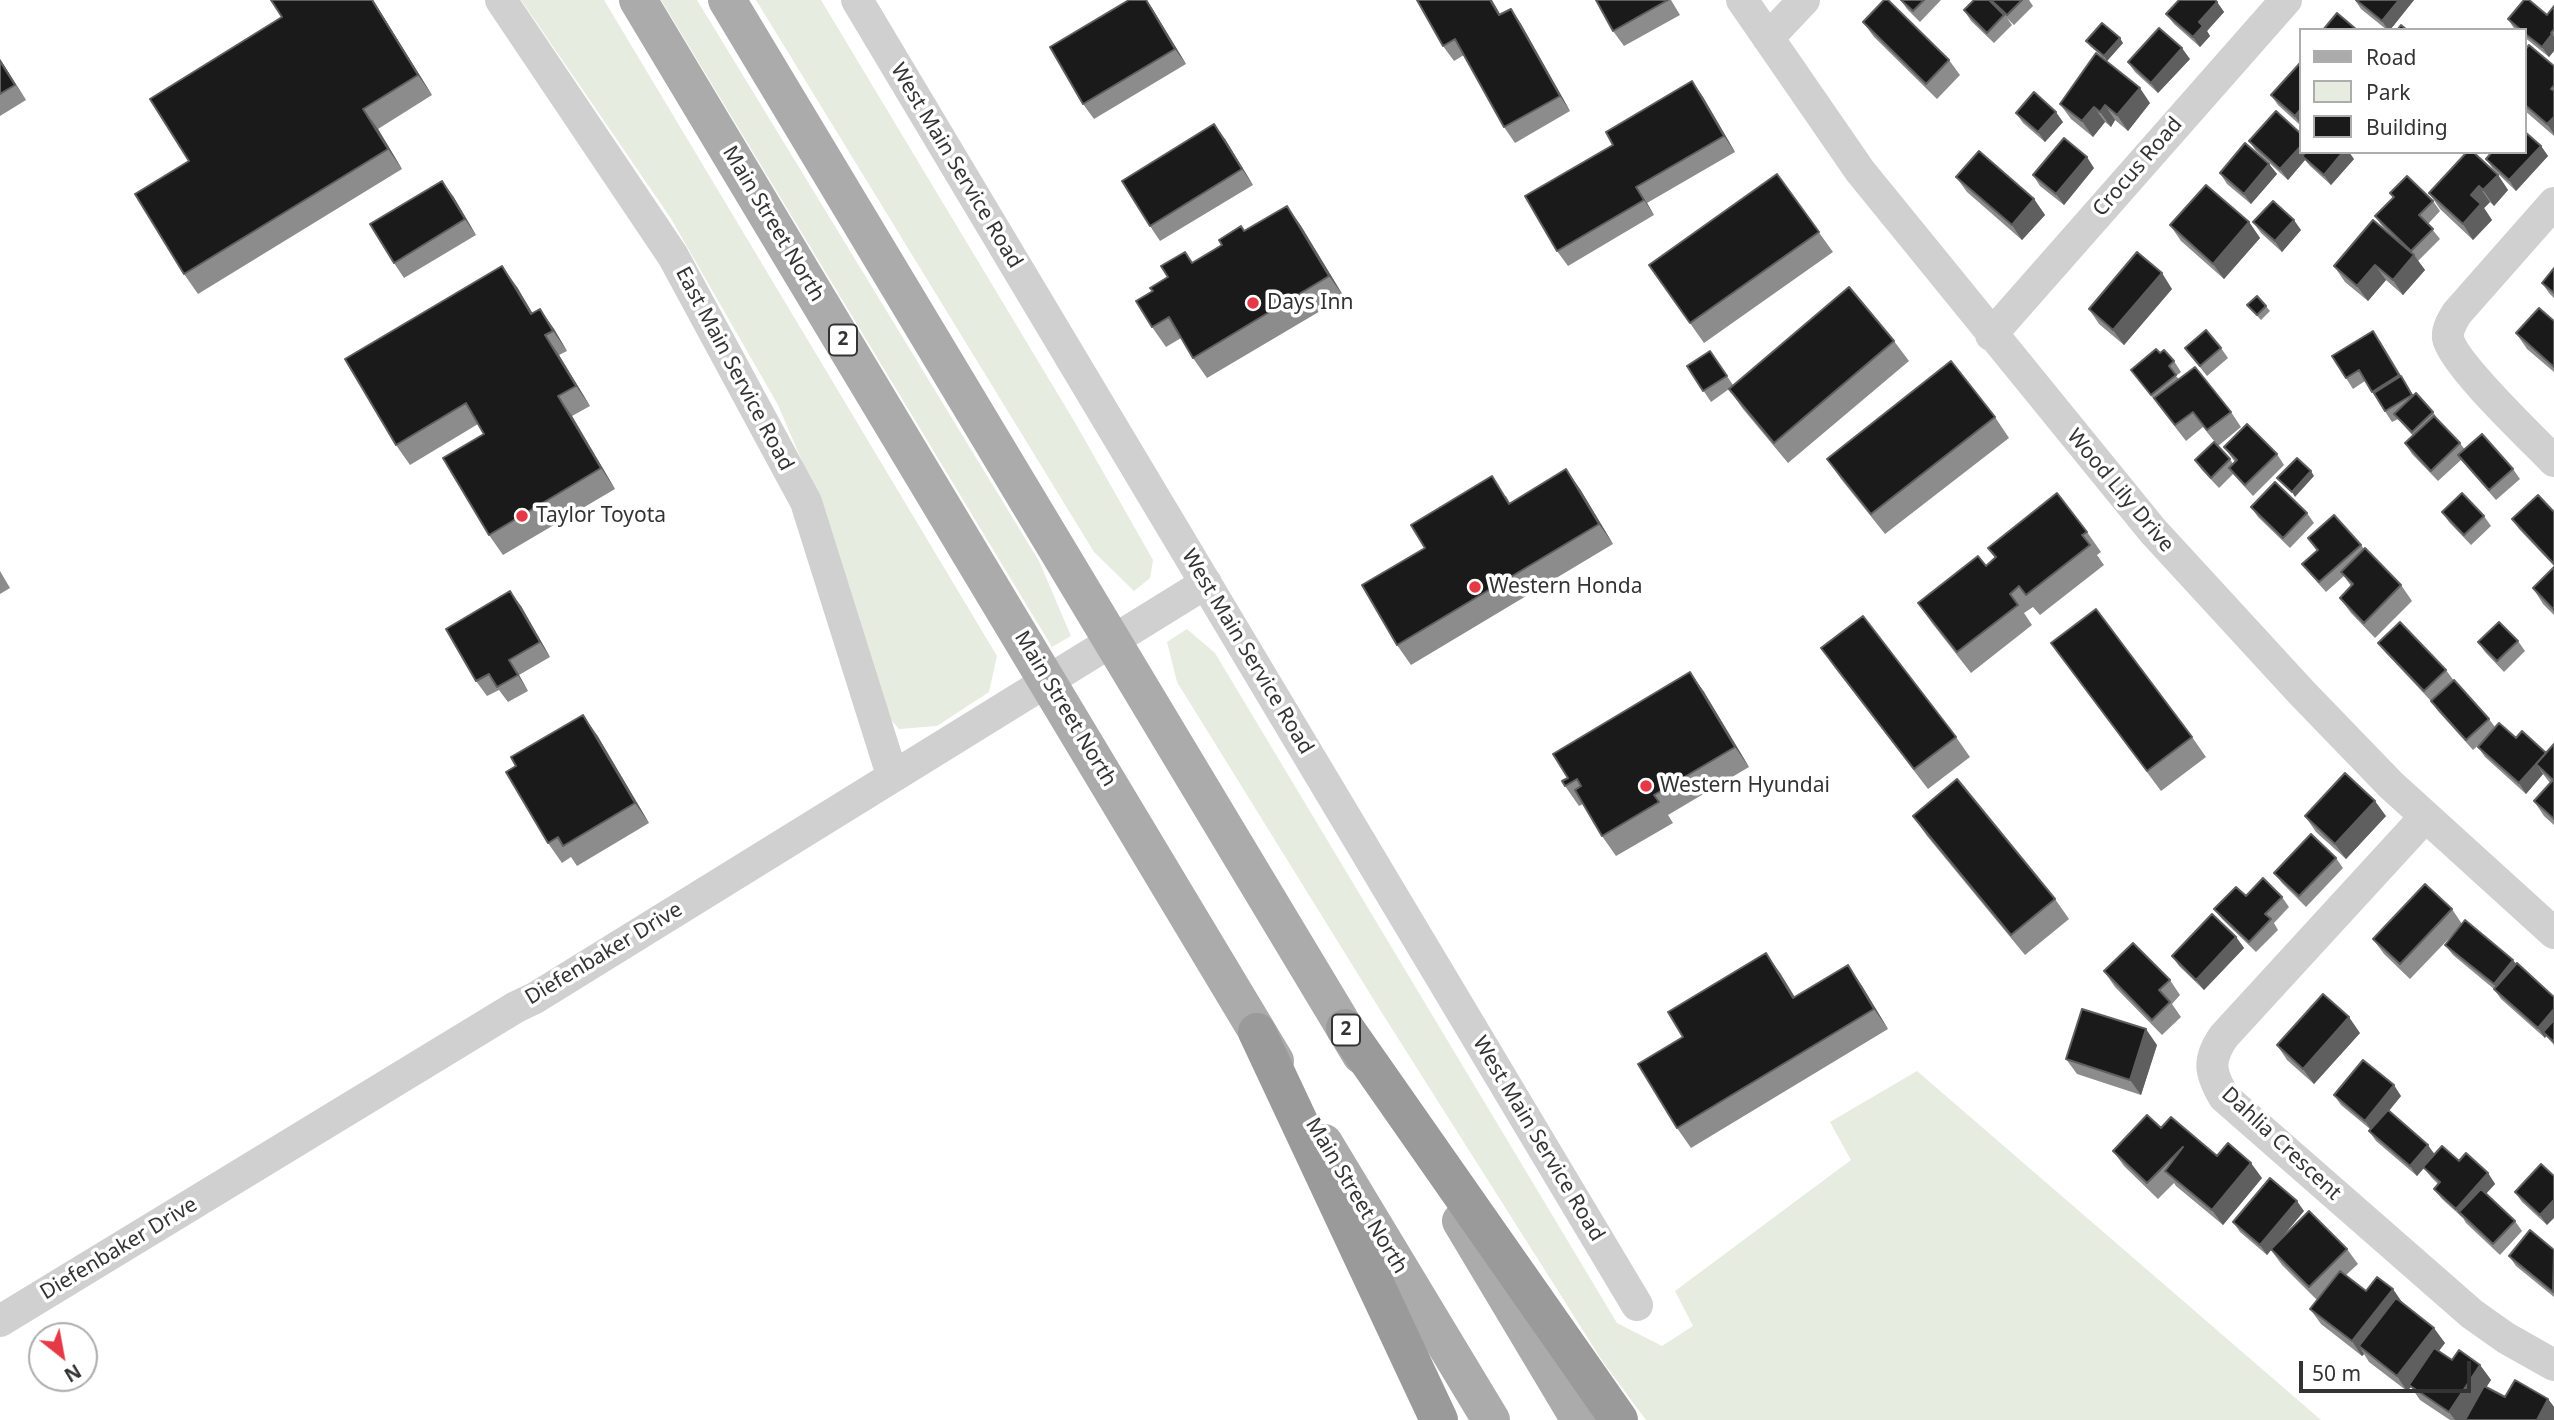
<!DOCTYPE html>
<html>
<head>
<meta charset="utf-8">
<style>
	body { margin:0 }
	#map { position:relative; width:2554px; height:1420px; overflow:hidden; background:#fff; font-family:"Noto Sans",sans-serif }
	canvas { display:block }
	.legend { position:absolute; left:2299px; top:28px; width:228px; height:126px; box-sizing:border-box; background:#fff; border:2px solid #adadad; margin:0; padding:9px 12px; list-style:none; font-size:21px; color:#333 }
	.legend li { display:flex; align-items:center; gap:14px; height:35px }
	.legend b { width:35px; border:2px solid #adadad }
	.north { position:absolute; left:28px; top:1322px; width:70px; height:70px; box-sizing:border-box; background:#fff; border:2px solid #adadad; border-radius:50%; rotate:149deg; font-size:19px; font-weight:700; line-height:28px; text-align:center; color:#333 }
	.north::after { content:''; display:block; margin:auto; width:24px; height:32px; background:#e63946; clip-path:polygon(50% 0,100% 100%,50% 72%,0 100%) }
	.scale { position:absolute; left:2299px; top:1361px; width:172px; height:32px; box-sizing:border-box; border:4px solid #333; border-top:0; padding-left:9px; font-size:21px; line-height:24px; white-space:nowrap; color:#333; -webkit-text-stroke:5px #fff; paint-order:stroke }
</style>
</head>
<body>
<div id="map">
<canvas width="2554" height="1420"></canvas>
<ul class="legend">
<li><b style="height:9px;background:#ababab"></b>Road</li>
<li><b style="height:19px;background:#e6ecdf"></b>Park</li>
<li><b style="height:19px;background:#1a1a1a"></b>Building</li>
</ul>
<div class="north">N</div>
<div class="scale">50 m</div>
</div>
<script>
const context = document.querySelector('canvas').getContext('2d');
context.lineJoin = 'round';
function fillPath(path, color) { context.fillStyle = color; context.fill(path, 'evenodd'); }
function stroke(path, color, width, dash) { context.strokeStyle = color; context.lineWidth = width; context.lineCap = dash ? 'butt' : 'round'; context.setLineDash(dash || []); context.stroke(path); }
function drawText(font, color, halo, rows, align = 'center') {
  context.font = font + ' "Noto Sans",sans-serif'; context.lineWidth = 7; context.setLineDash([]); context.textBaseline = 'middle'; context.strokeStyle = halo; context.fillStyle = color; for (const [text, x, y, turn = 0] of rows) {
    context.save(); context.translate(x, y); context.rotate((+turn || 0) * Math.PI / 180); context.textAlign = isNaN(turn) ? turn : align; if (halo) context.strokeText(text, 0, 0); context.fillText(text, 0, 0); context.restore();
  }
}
fillPath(new Path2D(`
	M521 0H604L997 656 989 692 937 726 899 729 879 706 826 517 778 405 670 217Z
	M661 0H697L1039 561 1071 636 1052 647Z
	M756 0H821L1077 426 1153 560 1150 578 1134 591 1094 552Z
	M1187 629 1215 653 1617 1323 1662 1346 1693 1326 1675 1291 1851 1160 1830 1122 1917 1071 2321 1420H1646L1603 1362 1382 1013 1177 682 1167 642Z`), '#e6ecdf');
stroke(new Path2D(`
	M501 0 673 256 806 502 892 775
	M857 0 1637 1305
	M1742 0 1860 171 2153 531 2302 693 2391 785 2554 933
	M1768 38 1804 0
	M2554 203 2457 313C2452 321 2447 329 2448 338 2453 364 2532 438 2554 461
	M1991 335 2286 0
	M2425 817 2224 1036C2207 1060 2210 1073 2224 1097L2472 1314 2506 1338 2554 1365
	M0 1321 516 1007 535 998 1206 583`), '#d0d0d0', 32);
stroke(new Path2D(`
	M638 0 1275 1061
	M727 0 1361 1055
	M1324 1143 1491 1420
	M1461 1221 1580 1420`), '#ababab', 38);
stroke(new Path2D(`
	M1345 1028 1619 1420
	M1257 1032 1439 1420`), '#9a9a9a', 38);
fillPath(new Path2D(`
	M271 0H373L432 95 378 129 402 169 198 294 184 274 189 161 282 17Z
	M1129 0H1147L1186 64 1094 119 1083 104Z
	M1596 0H1671L1680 15 1624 46 1613 31Z
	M1901 0H1941L1920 22 1907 9Z
	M1974 0H2029L2033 6 2014 25 2007 18 2012 25 1994 43 1971 21 1964 10Z
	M2355 0H2414L2390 30H2387L2361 9Z
	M2217 2 2224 12 2207 31 2210 36 2200 47 2174 24 2166 14Z
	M2554 6V51L2549 57 2524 37V30H2515L2508 19 2547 15Z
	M1511 9 1521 24 1570 111 1515 143 1504 127 1464 55 1454 61 1443 46Z
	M1863 22 1949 60 1960 75 1937 99 1874 37Z
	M2086 41 2123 43 2107 61 2090 46Z
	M2524 51 2554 66V136L2524 110Z
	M0 59 26 100 0 116Z
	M2190 59 2158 93 2135 72 2128 62Z
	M2300 63V125L2278 105 2271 95Z
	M1692 81 1703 97 1735 152 1647 203 1654 215 1568 266 1557 251 1613 145Z
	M2150 103 2128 131 2115 120 2111 127 2105 122 2093 137 2071 119 2060 104Z
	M2016 113 2063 122 2045 142 2023 123Z
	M1225 139 1253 185 1160 241 1150 226Z
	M2249 141 2300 152 2354 159 2331 185 2310 166 2305 160 2288 180 2256 151Z
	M2541 146 2548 156 2516 191 2493 169 2486 159Z
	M2269 164 2277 174 2251 204 2227 184 2220 173Z
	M2094 168 2064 205 2040 186 2033 175Z
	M1777 174 1833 252 1704 343 1649 265Z
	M2498 175 2508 190 2494 206 2490 202 2484 208 2492 220 2473 240 2440 209 2429 193Z
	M1956 177 2034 199 2045 215 2022 240 1967 192Z
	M2390 193 2433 201 2440 211 2428 224 2440 239 2418 261 2425 270 2403 295 2386 280 2368 301 2345 282 2334 266 2393 237 2382 226 2375 216 2393 198Z
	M453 196 476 235 404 278 394 263Z
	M1287 206 1301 226 1344 297 1207 378 1193 358 1181 338 1166 347 1152 327 1153 291 1192 263Z
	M2249 222 2260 238 2224 279 2181 241 2170 225Z
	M2253 222 2301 230 2282 252 2261 233Z
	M2554 268V298L2549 293 2542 283Z
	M517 287 532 313 540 309 554 329 567 351 559 355 590 406 572 416 615 489 503 555 489 535 484 434 478 424 410 465 396 445Z
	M2172 289 2124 345 2099 324 2089 309Z
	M2247 305 2266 306 2270 311 2261 320Z
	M2554 321V372L2527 349 2516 333Z
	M1894 341 1909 361 1788 463 1743 409 1729 389 1711 402 1687 366 1710 351 1733 385Z
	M2380 341 2413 395 2433 412 2440 423 2460 443 2465 450 2513 469 2520 479 2496 500 2461 460 2438 481 2412 454 2405 443 2413 436 2398 419 2392 422 2365 381 2353 389 2346 378Z
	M2185 348H2221L2228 358 2207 376Z
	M2160 353 2174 361 2181 372 2176 376 2179 379 2231 412 2241 427 2218 446 2203 427 2186 441 2131 370Z
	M1995 417 2009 438 1885 534 1841 479 1827 459Z
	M2224 447 2277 454 2284 465 2253 496 2233 474 2219 488 2202 470 2195 460 2230 459 2233 464 2235 462Z
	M1580 489 1613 544 1411 665 1397 645 1425 548 1506 496 1510 503Z
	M2251 507 2307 513 2314 523 2290 548 2258 517Z
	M2442 512 2484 516 2491 526 2471 545 2449 522Z
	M2554 512V566L2519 529 2512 519Z
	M2087 532 2101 552 2097 555 2104 565 2040 615 2033 607 2024 613 2032 625 1971 673 1932 623 1918 603 1986 566 1995 558 1988 548Z
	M2308 538 2361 545 2364 549 2401 585 2412 601 2375 638 2351 613 2340 598 2351 586 2344 576 2326 592 2310 574 2302 564 2317 551Z
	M2554 567V615L2543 604 2533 588Z
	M0 571 10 588 0 594Z
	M521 606 550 657 519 675 528 691 508 702 499 690 487 696 476 681Z
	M2518 641 2525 651 2504 672 2485 652 2478 642Z
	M2051 643 2192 737 2206 757 2161 791Z
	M2378 643 2446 670 2454 681 2489 719 2495 727 2546 753 2554 744V825L2544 816 2534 801 2550 783 2543 774 2526 794 2485 757 2478 747 2482 742 2473 750 2438 711 2431 701 2386 653Z
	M1821 648 1956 737 1970 757 1928 789 1835 668Z
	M1690 672 1704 692 1749 767 1668 815 1673 823 1616 856 1602 836 1583 804 1579 806 1565 786 1568 778Z
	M597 735 649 823 577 866 571 857 562 863 548 843Z
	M1913 816 2055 899 2069 919 2025 955 1927 836Z
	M2305 816H2386L2346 859 2316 832Z
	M2336 858 2343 868 2306 907 2282 883 2274 873Z
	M2246 896 2282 897 2289 907 2274 923 2278 930 2256 952 2222 919 2214 909Z
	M2452 909 2462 924 2516 964 2554 997V1045L2546 1036 2545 1038 2501 999 2494 989 2453 955 2445 945 2458 929 2410 979 2384 954 2373 939Z
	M2236 937 2244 948 2204 990 2179 966 2172 956Z
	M1848 965 1862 986 1888 1029 1691 1148 1677 1128 1683 1037 1780 973 1795 997Z
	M2104 971 2170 980 2180 995 2172 1004 2181 1017 2162 1035 2115 987Z
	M2360 1033 2314 1084 2287 1060 2277 1045Z
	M2157 1045 2141 1095 2077 1074 2066 1059Z
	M2334 1095 2401 1096 2389 1111 2435 1154 2459 1161 2488 1173 2495 1184 2486 1194 2515 1221 2522 1231 2500 1255 2466 1223 2463 1218 2442 1199 2434 1189 2438 1184 2431 1177 2424 1168 2417 1176 2376 1141 2369 1131 2370 1129 2341 1105Z
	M2161 1128 2262 1178 2223 1225 2176 1186 2174 1183 2158 1199 2124 1166 2113 1151Z
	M2541 1164 2547 1225 2522 1202 2515 1192Z
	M2304 1211 2279 1241 2347 1249 2358 1264 2346 1275 2366 1291 2403 1303 2445 1343 2439 1351 2452 1360 2480 1365 2491 1380 2486 1387 2505 1397 2548 1399 2554 1407V1420H2450L2420 1400 2411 1387 2407 1391 2369 1362 2364 1354 2362 1356 2321 1324 2310 1309 2317 1300 2282 1265 2271 1250 2267 1255 2240 1232 2233 1222Z
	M2554 1250V1297L2516 1266 2509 1256Z`), '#8c8c8c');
fillPath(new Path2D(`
	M372 0H373L432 95 418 75Z
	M1146 0 1152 8 1186 64 1175 49Z
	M1490 0H1492L1510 31 1499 15Z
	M2399 0H2414L2390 30H2388L2382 21Z
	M2217 2 2224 12 2207 31 2210 36 2200 47 2193 37 2199 22Z
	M1511 9 1521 24 1570 111 1560 96Z
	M2552 34 2554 37V51L2549 57 2542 47Z
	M2120 38 2123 43 2107 61 2104 56Z
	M2182 48 2190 59 2158 93 2151 83Z
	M0 59 26 100 0 61Z
	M1692 81 1703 97 1735 152 1724 136Z
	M2140 88 2150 103 2128 131 2117 115Z
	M2105 105 2115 120 2111 127 2100 112Z
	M2094 107 2105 122 2093 137 2082 121Z
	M363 109 378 129 402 169 388 149Z
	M2300 110V124L2295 116Z
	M2056 112 2063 122 2045 142 2038 132Z
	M2554 117V134L2547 124Z
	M1214 124 1225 139 1253 185 1242 169Z
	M2541 146 2548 156 2516 191 2509 180Z
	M2300 147V152H2312L2302 156 2305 160 2288 180 2280 169Z
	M2343 152H2349L2354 159 2331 185 2324 175Z
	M2087 157 2094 168 2064 205 2056 194Z
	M2269 164 2277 174 2251 204 2244 194Z
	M2498 175 2508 190 2494 206 2483 190Z
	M442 181 453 196 476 235 465 219Z
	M2479 186 2490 202 2484 208 2492 220 2473 240 2463 224 2471 195Z
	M1636 187 1647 203 1654 215 1644 200Z
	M2034 199 2045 215 2022 240 2012 225Z
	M1287 206 1301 226 1344 297 1329 276Z
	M2294 220 2301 230 2282 252 2275 241Z
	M2249 222 2260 238 2224 279 2213 264Z
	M2414 255 2425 270 2403 295 2393 280Z
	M2375 265 2386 280 2368 301 2357 286Z
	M502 266 517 287 545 334 531 314Z
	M2162 273 2172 289 2124 345 2113 330Z
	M540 309 554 329 567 351 553 331Z
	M545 335 559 355 590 406 576 386Z
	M558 396 572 416 615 489 601 468Z
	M1566 469 1580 489 1613 544 1599 524Z
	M2311 471 2314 476 2295 497 2292 492Z
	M510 591 521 606 550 657 540 642Z
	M509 660 519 675 528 691 518 675Z
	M1690 672 1704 692 1749 767 1735 747Z
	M583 715 597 735 649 823 635 803Z
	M2536 764 2543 774 2526 794 2519 783Z
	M2375 801 2386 816 2346 859 2335 844Z
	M2236 937 2244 948 2204 990 2196 980Z
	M1766 953 1780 973 1807 1018 1793 998Z
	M2513 960 2521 970 2501 994 2494 984Z
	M1848 965 1862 986 1888 1029 1874 1009Z
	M2554 1009V1028L2543 1032 2546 1036 2545 1038 2538 1028Z
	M2349 1017 2360 1033 2314 1084 2303 1069Z
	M2146 1029 2157 1045 2141 1095 2130 1080Z
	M2394 1085 2401 1096 2372 1131 2365 1121Z
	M2428 1145 2435 1155 2417 1176 2410 1166Z
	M2251 1163 2262 1178 2223 1225 2212 1210Z
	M2488 1173 2495 1184 2464 1217 2459 1212 2463 1219 2456 1209Z
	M2554 1200V1218L2547 1225 2540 1215Z
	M2297 1201 2304 1211 2267 1255 2260 1245Z
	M2393 1289 2404 1305 2359 1346 2364 1354 2362 1356 2352 1341Z
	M2434 1328 2445 1343 2411 1386 2409 1385 2411 1387 2407 1391 2397 1376Z
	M2480 1365 2491 1380 2465 1420H2455L2449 1412Z
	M2548 1399 2554 1407V1420H2537Z`), '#5f5f5f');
const building = new Path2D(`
	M271 0H372L418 75 363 109 388 149 184 274 135 194 189 161 150 99 282 17Z
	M1129 0H1146L1175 49 1083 104 1050 47Z
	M1417 0H1490L1499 15 1511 9 1560 96 1504 127 1455 39 1443 46Z
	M1596 0H1668L1613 31Z
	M1884 0H1888L1949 60 1926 84 1863 22Z
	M1901 0H1924L1913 11Z
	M1974 0H1989L2004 15 1987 33 1964 10Z
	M1991 0H2022L2007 15Z
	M2179 0H2215L2217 2 2199 22 2203 26 2193 37 2166 14Z
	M2356 0H2399L2382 21Z
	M2524 0H2529L2547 15 2554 6V29L2551 33 2552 34 2542 47 2524 33V30H2521L2508 19Z
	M2337 13 2357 30H2323Z
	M2102 23 2120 38 2104 56 2086 41Z
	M2401 25 2407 30H2397Z
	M2159 28 2182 48 2151 83 2128 62Z
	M2529 45 2554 66V85L2551 89 2554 91V117L2547 124 2524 104V51Z
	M2096 53 2140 88 2117 115 2105 105 2100 112 2094 107 2082 121 2060 104Z
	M0 61 15 85 0 94Z
	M2300 63V110L2295 116 2271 95Z
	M1692 81 1724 136 1636 187 1644 200 1557 251 1525 196 1613 145 1606 132Z
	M2034 92 2056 112 2038 132 2016 113Z
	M2276 111 2300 133V147L2280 169 2249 141Z
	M1214 124 1242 169 1150 226 1122 181Z
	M2524 131 2541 146 2509 180 2486 159 2492 152H2524Z
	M2064 138 2087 157 2056 194 2033 175Z
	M2245 143 2269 164 2244 194 2220 173Z
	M1979 151 2034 199 2012 225 1956 177Z
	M2306 152H2343L2324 175 2302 156Z
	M2467 152H2473L2498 175 2483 190 2479 186 2471 195 2481 204 2463 224 2429 193Z
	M1777 174 1819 232 1690 323 1649 265Z
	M2407 176 2433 201 2419 215 2433 229 2411 251 2375 216 2394 197 2390 193Z
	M442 181 465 219 394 263 370 224Z
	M2206 185 2249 222 2213 264 2170 225Z
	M2273 201 2294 220 2275 241 2253 222Z
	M1287 206 1329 276 1193 358 1169 317 1152 327 1136 301 1153 291 1150 288 1168 277 1161 266 1185 252 1192 263 1222 245 1219 240 1241 226 1244 231Z
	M2373 220 2414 255 2393 280 2375 265 2357 286 2334 266Z
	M2137 252 2162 273 2113 330 2089 309Z
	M502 266 531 314 540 309 553 331 545 335 576 386 558 396 601 468 489 535 443 458 484 434 466 403 396 445 345 359Z
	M2554 268V293L2542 283Z
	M1849 287 1894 341 1774 443 1729 389Z
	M2257 296 2266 306 2257 315 2247 305Z
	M2539 308 2554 321V367L2516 333Z
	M2206 330 2221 348 2200 366 2185 348Z
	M2373 331 2399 375 2372 392 2359 370 2346 378 2332 356Z
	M2156 349 2160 353 2164 350 2174 361 2169 366 2176 375 2151 395 2131 370Z
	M1710 351 1727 376 1703 391 1687 366Z
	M1951 361 1995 417 1871 514 1827 459Z
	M2195 367 2231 412 2207 430 2193 412 2175 425 2154 398Z
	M2401 376 2412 395 2385 411 2374 393Z
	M2416 393 2433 412 2412 432 2394 414Z
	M2434 416 2460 443 2431 471 2405 443Z
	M2247 424 2277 454 2245 485 2229 468 2237 460 2224 447Z
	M2482 434 2513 469 2489 490 2458 455Z
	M2214 442 2230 459 2211 478 2195 460Z
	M2297 458 2311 471 2292 492 2277 478Z
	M1566 469 1599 524 1397 645 1362 585 1425 548 1411 525 1492 476 1509 504Z
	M2275 482 2307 513 2283 538 2251 507Z
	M2057 493 2087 532 2082 535 2090 545 2026 595 2019 586 2010 594 2018 605 1957 652 1918 603 1978 556 1986 566 1996 557 1988 548Z
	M2462 493 2484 516 2464 535 2442 512Z
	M2538 495 2554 512V564L2512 519Z
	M2334 515 2361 545 2319 582 2302 564 2318 550 2308 538Z
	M2365 548 2401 585 2364 623 2340 598 2353 584 2341 572Z
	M2554 567V610L2533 588Z
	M510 591 540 642 509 660 518 675 497 687 489 674 476 681 446 629Z
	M2096 609 2192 737 2147 771 2051 643Z
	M1863 616 1956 737 1914 769 1821 648Z
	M2400 622 2446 670 2424 691 2378 643Z
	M2499 622 2518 641 2497 661 2478 642Z
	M1690 672 1735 747 1654 795 1659 802 1602 836 1575 790 1581 786 1577 779 1565 786 1562 781 1568 778 1553 754Z
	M2454 680 2489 719 2466 740 2431 701Z
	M583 715 635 803 563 846 558 837 548 843 506 772 516 766 511 757Z
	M2499 723 2516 738 2522 731 2546 753 2519 783 2478 747Z
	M2554 744V819L2534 801 2553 780 2536 764Z
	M2345 773 2375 801 2335 844 2305 816Z
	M1957 779 2055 899 2011 935 1913 816Z
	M2311 834 2336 858 2299 896 2274 873Z
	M2263 878 2282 897 2265 914 2271 919 2249 942 2214 909 2236 887 2246 896Z
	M2425 884 2452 909 2400 964 2373 939Z
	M2212 914 2236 937 2196 980 2172 956Z
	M2465 920 2513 960 2494 984 2445 945Z
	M2133 943 2170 980 2159 990 2170 1002 2152 1020 2104 971Z
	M1766 953 1793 998 1848 965 1874 1009 1677 1128 1638 1064 1683 1037 1668 1012Z
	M2517 963 2554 997V1009L2538 1028 2494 989Z
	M2323 994 2349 1017 2303 1069 2277 1045Z
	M2082 1009 2146 1029 2130 1080 2066 1059Z
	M2554 1020V1042L2543 1032Z
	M2363 1060 2394 1085 2365 1121 2334 1095Z
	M2388 1110 2428 1145 2410 1166 2369 1131Z
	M2147 1115 2161 1128 2171 1117 2217 1156 2228 1143 2251 1163 2212 1210 2165 1171 2183 1147 2147 1183 2113 1151Z
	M2442 1146 2459 1161 2466 1153 2488 1173 2456 1209 2434 1189 2440 1182 2423 1167Z
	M2541 1164 2554 1176V1200L2540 1215 2515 1192Z
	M2270 1178 2297 1201 2260 1245 2233 1222Z
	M2481 1189 2515 1221 2493 1244 2459 1212Z
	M2309 1211 2347 1249 2309 1287 2271 1249Z
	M2530 1230 2554 1250 2553 1292 2509 1256Z
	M2340 1271 2366 1291 2377 1277 2393 1289 2352 1341 2310 1309Z
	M2396 1298 2434 1328 2397 1376 2359 1346Z
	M2434 1348 2452 1360 2459 1350 2480 1365 2449 1412 2409 1385Z
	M2515 1380 2548 1399 2537 1420H2465L2484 1386 2505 1397Z`);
fillPath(building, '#1a1a1a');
stroke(building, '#5f5f5f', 2);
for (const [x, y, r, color] of [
	[1253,303,7,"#e63946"],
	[522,516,7,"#e63946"],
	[1475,587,7,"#e63946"],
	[1646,786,7,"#e63946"]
]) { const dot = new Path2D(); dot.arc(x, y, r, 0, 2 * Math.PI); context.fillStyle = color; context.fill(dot); stroke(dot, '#fff', 2.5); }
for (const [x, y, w] of [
	[843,340,28],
	[1346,1030,28]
]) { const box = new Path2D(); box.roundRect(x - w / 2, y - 15.5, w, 31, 5); context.fillStyle = '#fff'; context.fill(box); stroke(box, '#333', 2); }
drawText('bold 19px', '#333', null, [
	["2",843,340],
	["2",1346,1030]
]);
drawText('21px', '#333', '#fff', [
	["West Main Service Road",956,166,59],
	["Crocus Road",2138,167,-49],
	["Main Street North",773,224,59],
	["East Main Service Road",734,369,62],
	["Wood Lily Drive",2120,491,50],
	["West Main Service Road",1247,652,59],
	["Main Street North",1065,709,59],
	["Diefenbaker Drive",604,954,-31],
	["West Main Service Road",1538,1139,59],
	["Dahlia Crescent",2281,1144,43],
	["Main Street North",1356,1196,59],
	["Diefenbaker Drive",119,1249,-31]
]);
drawText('21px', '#333', '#fff', [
	["Days Inn",1267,303],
	["Taylor Toyota",536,516],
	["Western Honda",1489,587],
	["Western Hyundai",1660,786]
], 'left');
</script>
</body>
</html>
